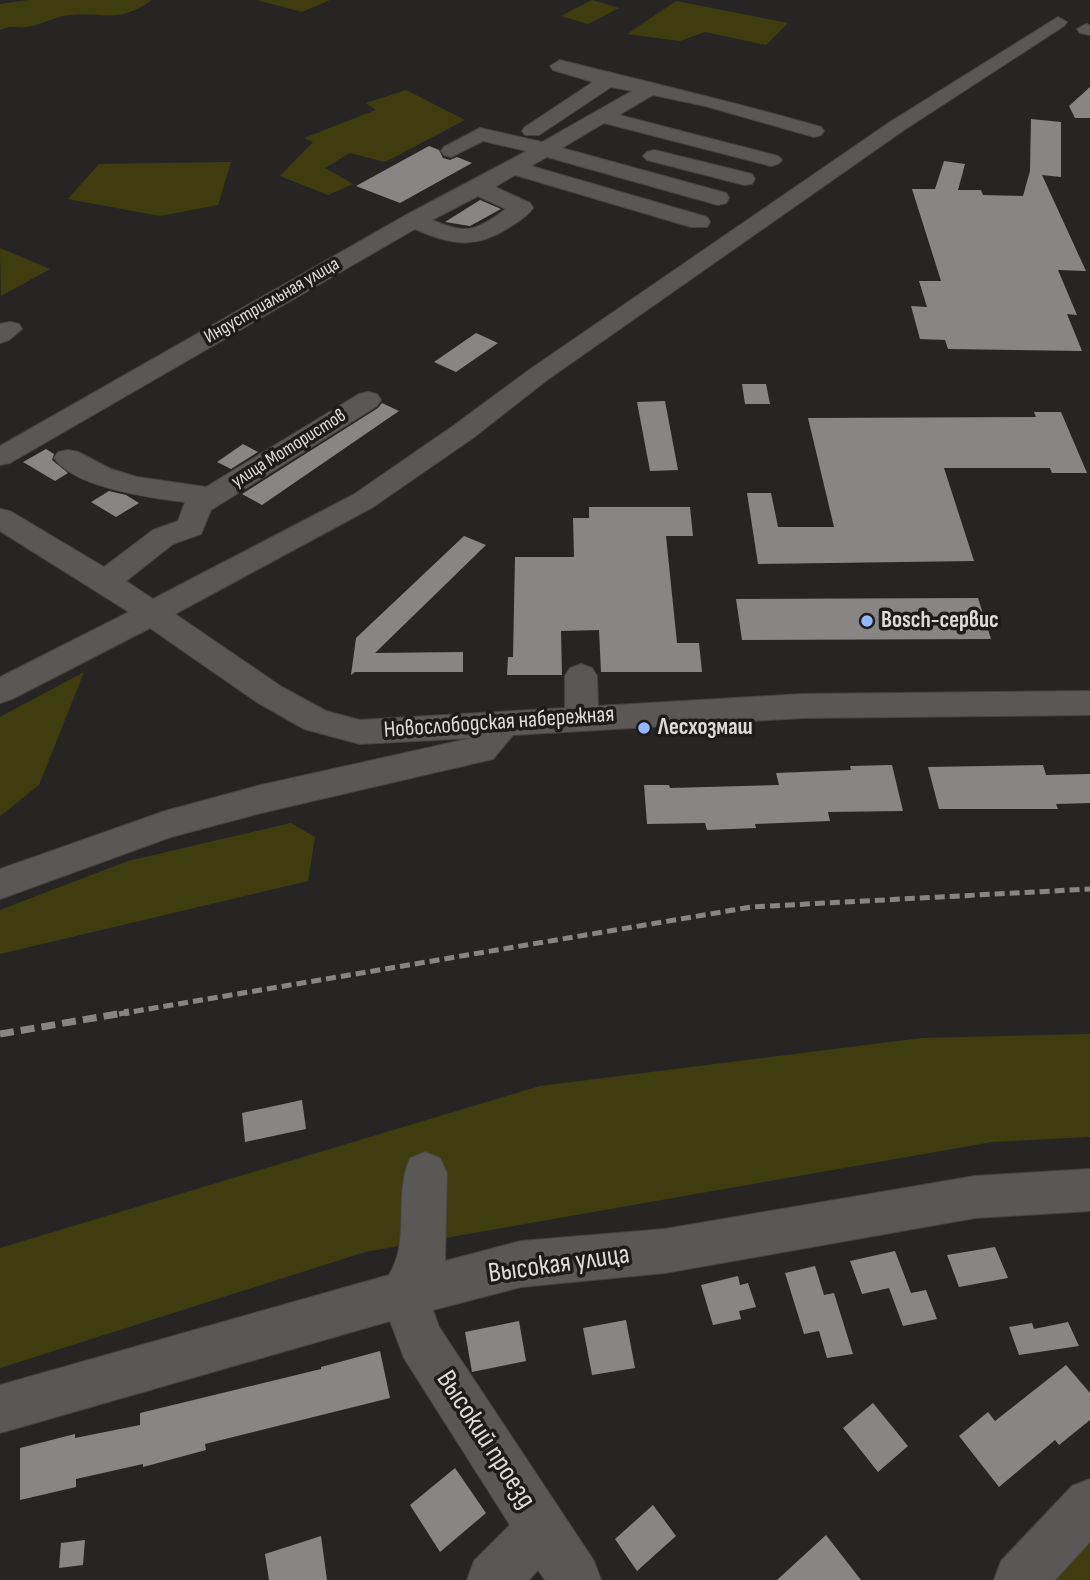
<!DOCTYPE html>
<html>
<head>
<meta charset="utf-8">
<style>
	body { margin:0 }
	canvas { display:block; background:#272524 }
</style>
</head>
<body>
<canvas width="1090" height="1580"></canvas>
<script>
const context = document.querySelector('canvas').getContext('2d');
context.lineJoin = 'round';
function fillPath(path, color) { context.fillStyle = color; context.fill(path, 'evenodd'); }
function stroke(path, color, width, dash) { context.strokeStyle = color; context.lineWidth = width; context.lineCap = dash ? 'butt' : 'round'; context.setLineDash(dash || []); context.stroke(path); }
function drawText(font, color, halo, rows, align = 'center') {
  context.font = font + ' "Sofia Sans Condensed",sans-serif'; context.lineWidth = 7; context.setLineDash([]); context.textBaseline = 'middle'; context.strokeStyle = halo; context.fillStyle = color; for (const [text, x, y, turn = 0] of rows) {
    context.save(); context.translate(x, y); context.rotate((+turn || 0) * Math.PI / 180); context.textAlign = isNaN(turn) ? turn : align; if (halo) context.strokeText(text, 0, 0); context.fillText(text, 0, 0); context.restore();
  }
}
fillPath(new Path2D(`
	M28 0H152C115 25 107 11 69 15 54 16 41 26 26 27 15 28 11 25 0 30V4Z
	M257 0H330L302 12Z
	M592 0 619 8 588 24 561 16Z
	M676 1 788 23 766 45 705 32 680 41 627 34Z
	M406 90 465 120 385 162 350 153 325 168 353 184 328 195 280 176 313 142 304 138 376 110 366 103Z
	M231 162 218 205 160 216 68 199 99 164Z
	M0 248 50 269 1 296Z
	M84 672 39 785 0 816V717Z
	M291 823 315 837 308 881 0 954V910L128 861Z
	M1090 1034V1137L992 1142 365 1252 0 1368V1248L540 1086 922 1038Z
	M1090 1531V1580H1047Z`), '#3f3d0f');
fillPath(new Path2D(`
	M1090 87V118H1075L1069 106Z
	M1031 119 1061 122V177L1042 175 1086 271 1058 270 1077 315 1067 314 1082 351 948 349 945 340 920 339 911 306 927 307 919 281H941L912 189H935L944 161 965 164 958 190H981L983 195 1023 196 1030 171Z
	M429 146 439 150 443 158 450 160 457 157 472 163 400 203 356 186Z
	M480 200 501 209 470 226 445 222Z
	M476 333 498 343 456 372 434 362Z
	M742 384H766L770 404H745Z
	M665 401 678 470 650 471 637 402Z
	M382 403 399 411 262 505 242 494 378 408Z
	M1034 412H1061L1087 473H1052L1050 468H944L974 561 758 564 747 493H771L778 527H834L808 418 1036 417Z
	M243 444 258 452 231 469 217 462Z
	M46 449 54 454 52 460 68 473 55 481 23 462Z
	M109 491 126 495 139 503 116 517 91 502Z
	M589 507H690L693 536H666L677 643H699L702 672H601L599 630 561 631 562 675H507L508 657H513L515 557H574L573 518H589Z
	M464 536 486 545 375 653 463 652V672H355L351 675 356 638Z
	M978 598 991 639 742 640 736 599Z
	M892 765 903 811 828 812 830 821 755 824 756 828 707 830 705 823 647 824 644 785H669L670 788 779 785 776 773 851 770 850 766Z
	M1043 765 1046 775 1090 774V803L1056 804 1058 809H939L928 767Z
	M302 1100 306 1129 245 1142 242 1113Z
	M995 1247 1008 1278 959 1287 947 1255Z
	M895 1251 911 1293 926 1290 937 1319 903 1326 889 1288 862 1294 850 1261Z
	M815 1266 824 1295 834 1293 853 1354 827 1358 819 1331 804 1334 785 1273Z
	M738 1276 740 1285 748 1283 756 1307 739 1311 741 1319 713 1325 701 1285Z
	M626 1320 635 1368 592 1375 583 1328Z
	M519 1321 526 1361 472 1372 465 1332Z
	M1068 1322 1079 1346 1019 1355 1009 1327 1032 1323 1034 1329Z
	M380 1351 390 1398 205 1444 206 1450 143 1467V1464L76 1479V1487L20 1500V1448L75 1434V1438L140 1425V1413L321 1369V1367Z
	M1066 1365 1090 1393V1420L1059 1445 1055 1440 999 1487 959 1436 988 1412 995 1421Z
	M873 1403 908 1446 878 1472 843 1428Z
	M455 1468 486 1513 440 1552 410 1505Z
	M653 1505 676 1536 637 1571 615 1539Z
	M826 1535 861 1580H777Z
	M321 1536 327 1580H269L265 1554Z
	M85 1540 83 1565 59 1568 61 1543Z`), '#888585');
const minor = new Path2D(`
	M1058 17 1067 22 1064 26 904 130 547 380 473 438 373 507 175 614 282 687 326 711 360 720 565 708V676L570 668 581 664 592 668 597 676 598 706 803 694 1090 691V715L803 718 513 735 493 759 261 813 171 837 0 899V869L165 811 261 785 472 738 360 744 304 729 258 703 150 628 12 699 0 703V677L129 612 0 531V509L10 511 104 567 153 530 178 521 185 502C151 498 75 488 54 458L58 452 68 450 78 452 111 469 137 477 206 487 359 394 368 392 377 394 381 400 377 406 211 510 201 534 173 544 126 581 153 599 353 495 453 426 529 370 890 122Z
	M1086 24 1090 25V35L1080 33 1077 29Z
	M560 60C647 82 734 102 821 127L824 131 821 135 814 137 705 106 653 95 619 115 778 156 782 160 778 164 771 166 604 123 562 148 726 193 729 198 726 203 718 205 547 157 531 166 707 217 710 222 707 227H691L515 175 495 187 530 203 533 208C527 217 516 223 508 228 475 250 449 244 415 229L10 463 0 465V446L406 215 527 151 483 141 451 157 444 155 441 151 444 147 480 128 542 142 632 91 611 87 539 135H525L522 131 525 127 593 82 553 70 550 66ZM478 196 506 209C475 231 468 235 432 220Z
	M654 150 752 174 755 179 752 184 744 185 647 160 643 156 647 152Z
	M10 322 19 324 22 329 9 340 0 343V324Z
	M425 1152 440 1158 447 1173 445 1261 521 1241 665 1229 975 1176 1090 1169V1211L975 1218 665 1273 521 1287 433 1310 439 1327 594 1561 601 1580H545L538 1570 529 1580H467L474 1561 510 1525 404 1358 390 1321 0 1433V1385L389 1275C411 1240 393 1196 410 1158Z
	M1090 1479V1542L1055 1580H994L1001 1561 1072 1486Z`);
stroke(minor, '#464443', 2);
fillPath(minor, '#5a5856');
stroke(new Path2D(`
	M119 1014 751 907 1090 889`), '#888685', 5, [10, 5]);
stroke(new Path2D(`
	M0 1034 129 1012`), '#888685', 7, [14, 7]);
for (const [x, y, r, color] of [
	[867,621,7,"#94b7fd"],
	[644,728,7,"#94b7fd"]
]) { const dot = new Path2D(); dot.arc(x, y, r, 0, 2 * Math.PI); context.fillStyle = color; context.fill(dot); stroke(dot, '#1e1c1a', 2.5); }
drawText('19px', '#dedcdb', '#1e1c1a', [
	["Индустриальная улица",272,301,-30],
	["улица Мотористов",289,449,-32]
]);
drawText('bold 23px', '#dedcdb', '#1e1c1a', [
	["Bosch-сервис",881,621],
	["Лесхозмаш",658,728]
], 'left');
drawText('23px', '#dedcdb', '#1e1c1a', [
	["Новослободская набережная",499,723,-4]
]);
drawText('28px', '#dedcdb', '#1e1c1a', [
	["Высокая улица",559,1265,-8],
	["Высокий проезд",485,1440,57]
]);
</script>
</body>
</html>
